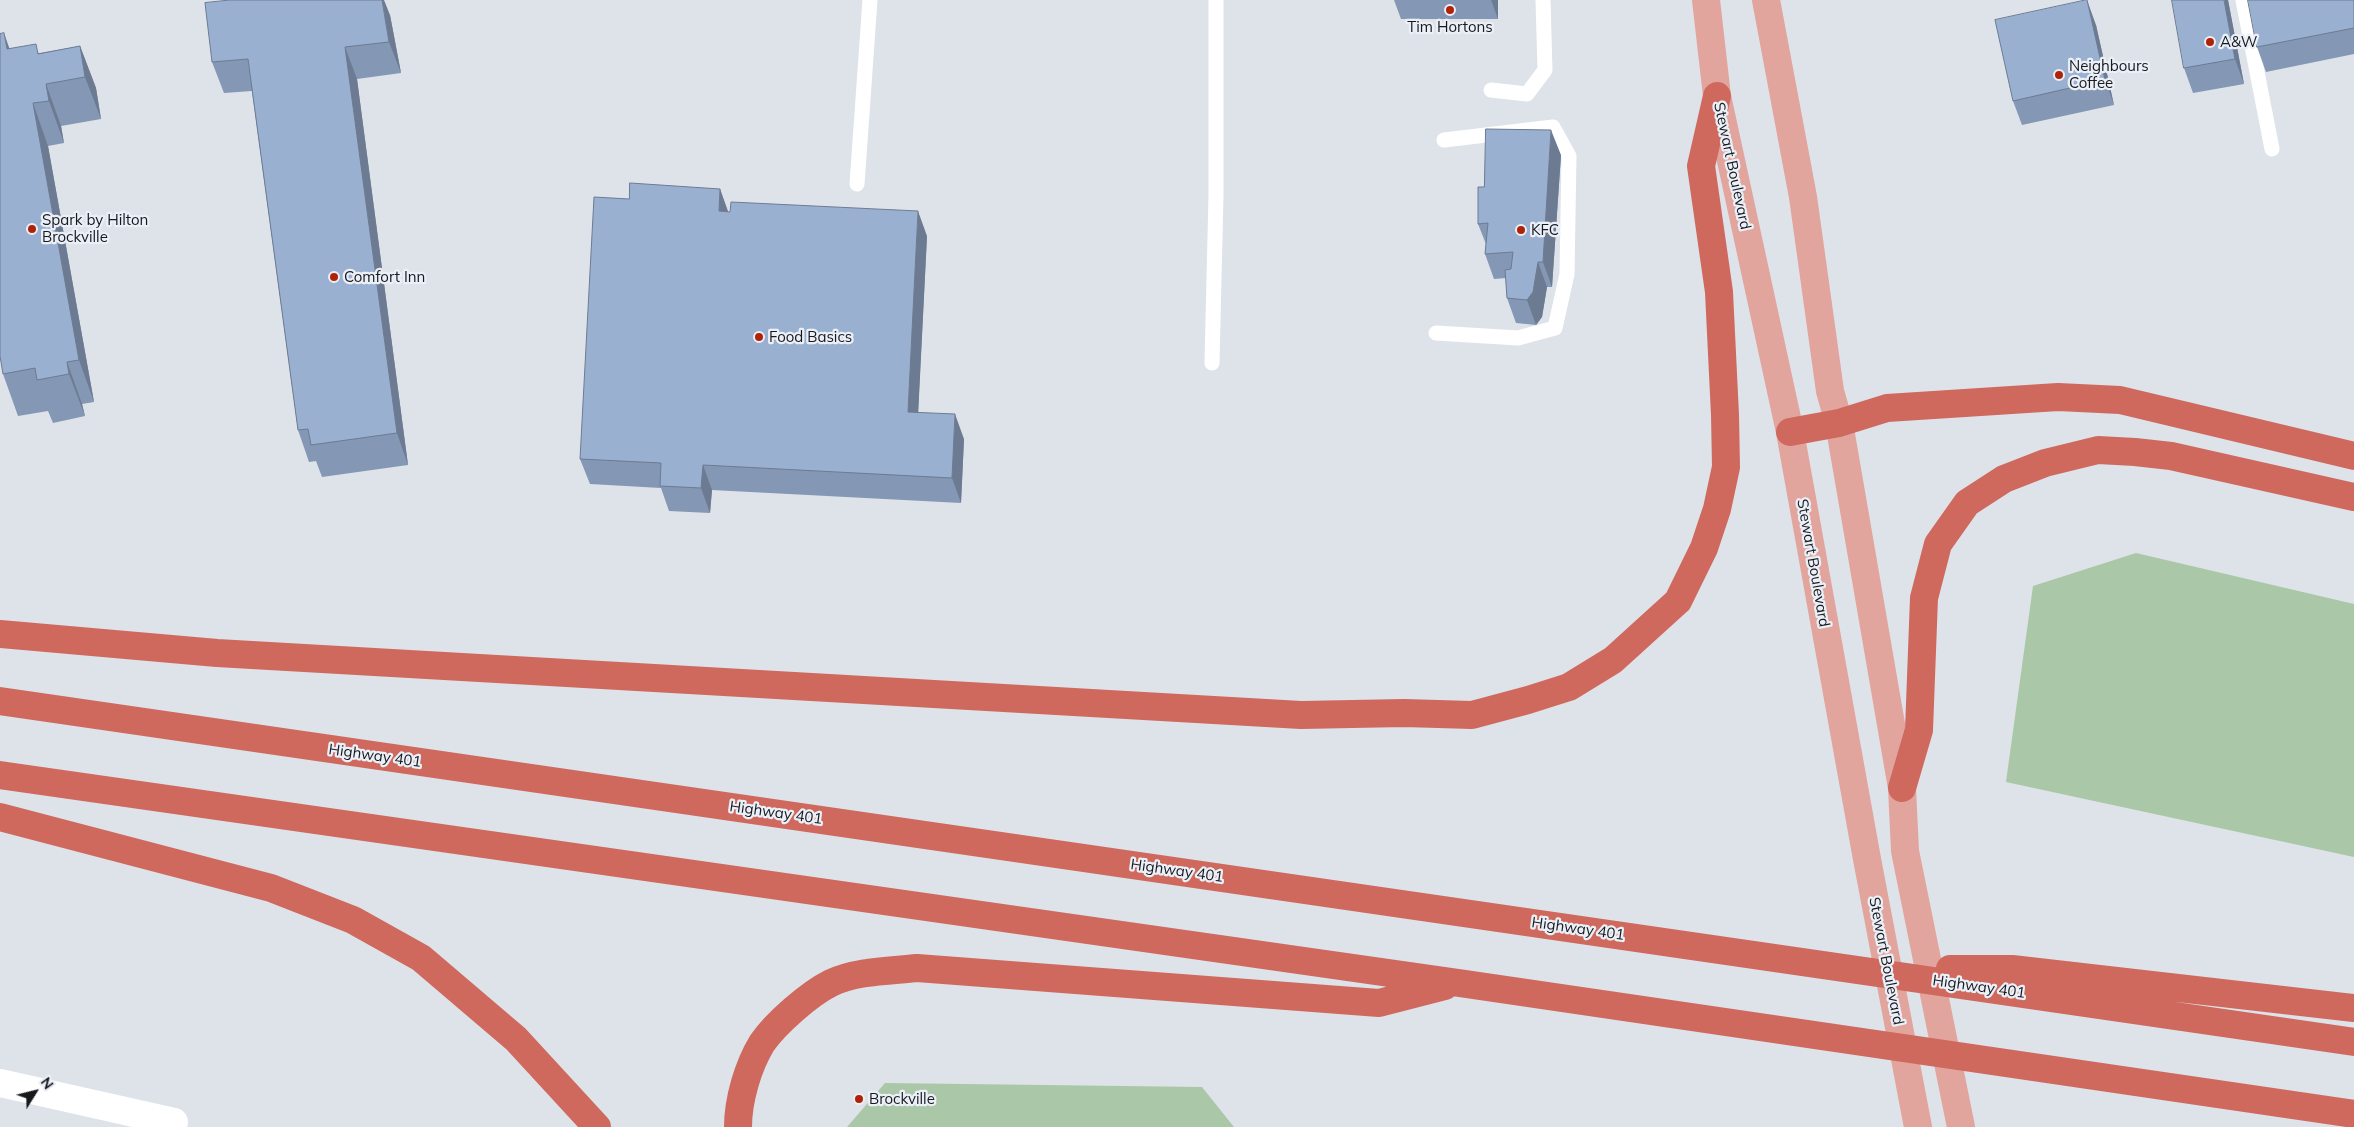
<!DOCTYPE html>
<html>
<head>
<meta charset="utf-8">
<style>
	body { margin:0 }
	#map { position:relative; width:2354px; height:1127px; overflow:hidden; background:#dee3ea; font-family:Mulish,sans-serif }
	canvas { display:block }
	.north { position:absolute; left:10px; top:1067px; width:50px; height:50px; -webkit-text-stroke:4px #ebf0f8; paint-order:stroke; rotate:54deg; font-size:14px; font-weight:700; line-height:20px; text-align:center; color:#17191c }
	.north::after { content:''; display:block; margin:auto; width:18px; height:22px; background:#17191c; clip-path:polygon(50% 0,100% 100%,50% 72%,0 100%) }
</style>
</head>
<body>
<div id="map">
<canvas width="2354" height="1127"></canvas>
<div class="north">N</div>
</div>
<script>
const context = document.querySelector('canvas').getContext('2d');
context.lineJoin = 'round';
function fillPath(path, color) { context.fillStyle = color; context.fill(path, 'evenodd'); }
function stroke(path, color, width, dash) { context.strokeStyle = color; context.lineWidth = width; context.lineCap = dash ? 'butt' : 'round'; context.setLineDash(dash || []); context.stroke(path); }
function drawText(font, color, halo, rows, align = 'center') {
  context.font = font + ' Mulish,sans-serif'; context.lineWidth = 4.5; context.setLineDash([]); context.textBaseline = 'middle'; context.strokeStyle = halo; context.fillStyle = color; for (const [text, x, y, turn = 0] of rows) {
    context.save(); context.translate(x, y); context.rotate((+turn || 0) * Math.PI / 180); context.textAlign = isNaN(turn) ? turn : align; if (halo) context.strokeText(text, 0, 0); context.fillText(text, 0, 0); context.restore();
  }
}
fillPath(new Path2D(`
	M2136 553 2354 604V857L2006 782 2033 586Z
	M885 1083 1202 1087 1234 1127H847Z`), '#aac7a7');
stroke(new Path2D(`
	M2243 0 2272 149
	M1491 90 1527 94 1545 70 1543 0
	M857 184 870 0
	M1436 333 1518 338 1555 328 1567 274 1569 156 1553 127 1444 140
	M1212 363 1216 195V0`), '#fff', 15);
stroke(new Path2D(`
	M0 1083 174 1122`), '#fff', 28);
stroke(new Path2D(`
	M1706 0 1717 96 1790 432 1867 859 1918 1127
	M1766 0 1803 197 1830 391 1839 423 1902 788 1905 851 1961 1127`), '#e2a59e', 28);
stroke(new Path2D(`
	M1790 432 1839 423 1887 408 2058 397 2120 400 2354 456
	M0 634 217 653 1301 715 1404 713 1472 715 1528 700 1569 687 1613 660 1678 601 1704 548 1717 509 1726 467 1725 415 1719 292 1701 166 1717 96
	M0 701 2354 1042
	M0 775 1459 983 2354 1114
	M1902 788 1919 730 1924 598 1938 544 1967 503 2004 479 2045 463 2098 450 2135 452 2171 456 2354 497
	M0 817 271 888 353 920 421 958 516 1039 597 1127
	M1950 969H2012L2354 1008
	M738 1127C738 1100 748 1066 762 1043 776 1023 809 994 831 983 856 971 890 971 917 968L1379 1003 1445 986`), '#cf695e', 28);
fillPath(new Path2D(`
	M1394 0H1498V19H1401Z
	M2228 0 2244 84 2193 93 2184 68Z
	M2354 0V54L2266 72 2257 47Z
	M390 15 401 73 357 79 408 465 322 477 316 461 309 462 298 430 252 91 224 93 212 62Z
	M2096 25 2114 105 2022 125 2013 101Z
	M80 46 96 88 101 119 61 126 64 143 48 146 94 402 82 404 85 416 53 423 48 411 18 416 3 374 9 48 40 53Z
	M1561 155 1552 287H1547L1542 317 1536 325 1516 323 1507 298 1506 278 1494 279 1485 254 1486 244 1478 224 1484 187Z
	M720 189 728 212 927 236 918 412 964 439 961 503 712 490 710 513 669 511 661 488 590 484 580 459 629 199Z`), '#8497b4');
fillPath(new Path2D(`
	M382 0H384L390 15 401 73 389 42Z
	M1491 0H1498V19Z
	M2087 0 2096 25 2114 105 2105 80Z
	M2224 0H2228L2244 84 2235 59Z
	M4 33 19 76 7 49Z
	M80 46 96 88 101 119 85 77Z
	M345 47 357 79 408 465 397 433Z
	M46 84 61 126 64 143 49 101Z
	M33 103 48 146 94 402 79 360Z
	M1551 130 1561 155 1552 287 1543 262Z
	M720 189 729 214 719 211Z
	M918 211 927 236 917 437 908 412Z
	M1538 262 1547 287 1542 317 1536 325 1527 300Z
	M67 362 82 404 85 416 69 374Z
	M955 414 964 439 961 503 952 478Z
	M703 465 712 490 710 513 701 488Z`), '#6c7b92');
const building = new Path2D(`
	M230 0H382L389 42 345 47 397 433 311 445 308 429 298 430 248 59 212 62 205 3Z
	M2087 0 2105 80 2013 101 1995 20Z
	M2172 0H2224L2235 59 2184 68Z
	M2248 0H2354V28L2257 47Z
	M4 33 7 49 36 44 38 54 80 46 85 77 46 84 49 101 33 103 79 360 67 362 69 374 37 380 35 368 3 374 0 356V34Z
	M1486 129 1551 130 1543 262H1538L1533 292 1527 300 1507 298 1505 270 1511 269 1513 252 1485 254 1488 223 1478 224V187H1484Z
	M630 183 720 189 719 211 730 212 731 202 918 211 908 412 955 414 952 478 703 465 701 488 660 486 661 463 580 459 594 197 629 199Z`);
fillPath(building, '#9ab0d1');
stroke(building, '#6c7b92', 1);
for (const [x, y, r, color] of [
	[1450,10,5,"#b02206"],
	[2210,42,5,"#b02206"],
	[2059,75,5,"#b02206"],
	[32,229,5,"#b02206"],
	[1521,230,5,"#b02206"],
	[334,277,5,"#b02206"],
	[759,337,5,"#b02206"],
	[859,1099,5,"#b02206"]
]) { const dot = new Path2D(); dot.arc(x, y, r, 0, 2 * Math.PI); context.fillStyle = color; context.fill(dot); stroke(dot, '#ebf0f8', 2); }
drawText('15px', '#17191c', '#ebf0f8', [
	["Tim Hortons",1450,27,"center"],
	["A&W",2220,42],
	["Neighbours",2069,66],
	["Coffee",2069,83],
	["Spark by Hilton",42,220],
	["Brockville",42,237],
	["KFC",1531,230],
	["Comfort Inn",344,277],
	["Food Basics",769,337],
	["Brockville",869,1099]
], 'left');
drawText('15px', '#17191c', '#ebf0f8', [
	["Stewart Boulevard",1732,166,78],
	["Stewart Boulevard",1813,563,80],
	["Highway 401",375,756,8],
	["Highway 401",776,813,8],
	["Highway 401",1177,871,8],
	["Highway 401",1578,929,8],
	["Stewart Boulevard",1886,961,79],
	["Highway 401",1979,987,8]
]);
</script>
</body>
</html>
